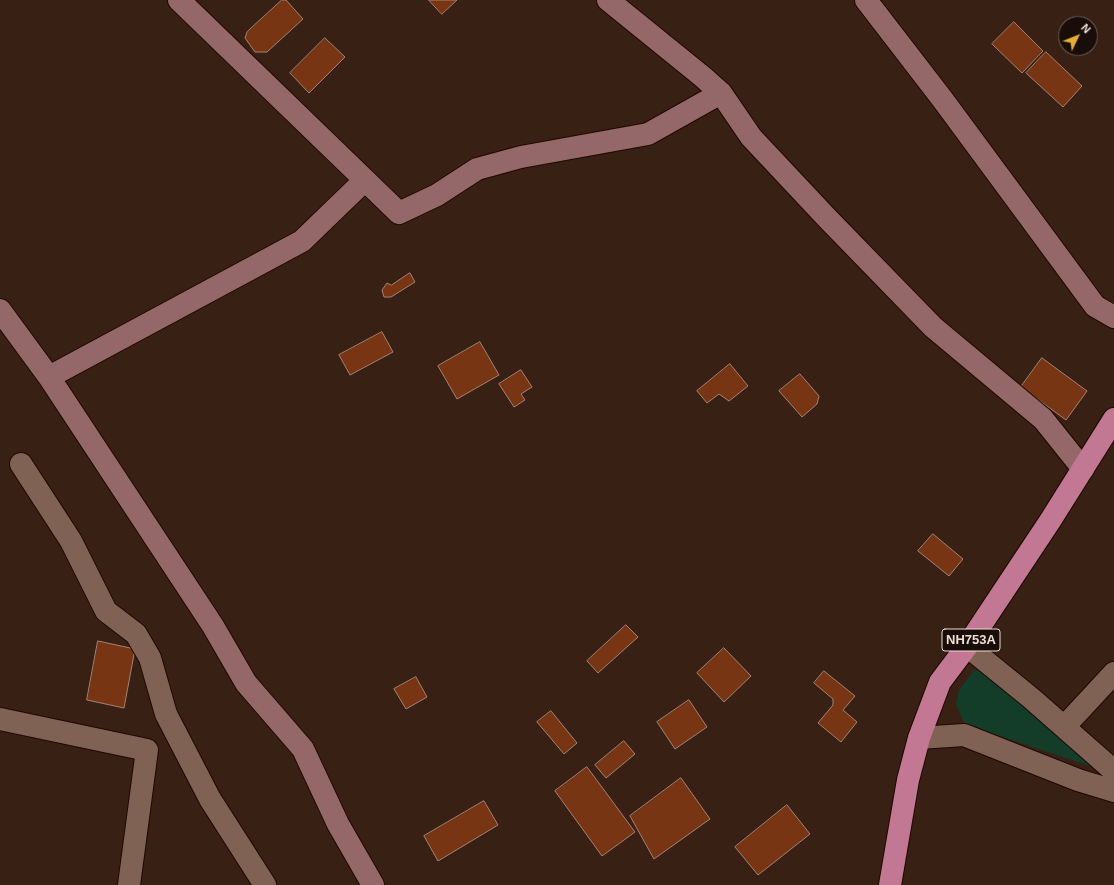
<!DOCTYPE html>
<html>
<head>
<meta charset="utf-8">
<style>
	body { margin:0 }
	#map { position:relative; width:1114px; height:885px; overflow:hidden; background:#392014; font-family:Arial,sans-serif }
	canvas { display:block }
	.north { position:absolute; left:1058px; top:16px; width:40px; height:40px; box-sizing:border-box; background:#180d08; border:1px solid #6e605a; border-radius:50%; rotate:47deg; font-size:11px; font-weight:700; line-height:16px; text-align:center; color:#efddd6 }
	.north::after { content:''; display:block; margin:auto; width:14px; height:18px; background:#e7ac36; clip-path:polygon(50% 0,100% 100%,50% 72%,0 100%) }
</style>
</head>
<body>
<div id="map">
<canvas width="1114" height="885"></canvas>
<div class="north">N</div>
</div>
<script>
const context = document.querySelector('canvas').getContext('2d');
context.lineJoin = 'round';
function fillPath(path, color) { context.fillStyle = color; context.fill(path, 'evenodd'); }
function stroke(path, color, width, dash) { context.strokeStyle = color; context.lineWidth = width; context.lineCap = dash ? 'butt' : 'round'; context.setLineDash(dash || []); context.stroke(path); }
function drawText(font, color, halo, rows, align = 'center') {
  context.font = font + ' Arial,sans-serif'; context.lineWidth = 4; context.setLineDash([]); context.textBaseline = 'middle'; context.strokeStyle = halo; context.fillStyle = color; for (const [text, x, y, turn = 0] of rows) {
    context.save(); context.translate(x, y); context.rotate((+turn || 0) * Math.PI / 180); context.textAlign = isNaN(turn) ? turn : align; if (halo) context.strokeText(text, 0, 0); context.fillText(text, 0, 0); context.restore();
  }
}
fillPath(new Path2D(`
	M974 670 993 673 1099 769 987 732 964 723 956 704 959 690Z`), '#133c29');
const building = new Path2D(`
	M282 0H286L303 19 267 52H255L245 38 247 32Z
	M429 0H457L442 14Z
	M1014 22 1043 51 1022 73 992 44Z
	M325 38 345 57 309 93 290 73Z
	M1046 52 1082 86 1063 107 1026 73Z
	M410 273 415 282 391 297H384L382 290 387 283 391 285Z
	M382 332 393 352 350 375 339 355Z
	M480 342 499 375 457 399 438 366Z
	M1042 358 1087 391 1066 420 1021 387Z
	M730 364 748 386 729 401 719 394 707 403 697 391Z
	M521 370 532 387 521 394 525 400 514 407 499 384Z
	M800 374 819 396 817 404 802 417 779 391Z
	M933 534 963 559 949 576 918 551Z
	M626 625 638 637 598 673 587 661Z
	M98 641 135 649 124 708 87 700Z
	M724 648 751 676 724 702 697 673Z
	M824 671 855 696 843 710 857 722 841 742 818 723 833 705V699L814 683Z
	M416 677 427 697 406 709 394 689Z
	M689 700 707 727 675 749 657 722Z
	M551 711 577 743 564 754 537 722Z
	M624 741 635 754 606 778 595 765Z
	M587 767 635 832 602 856 555 791Z
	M681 778 710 819 654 859 630 816Z
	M484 801 498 825 438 861 424 836Z
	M787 805 810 834 758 875 735 847Z`);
fillPath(building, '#773513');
stroke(building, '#a38375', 1);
const street = new Path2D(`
	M21 464 71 541 106 611 136 634 150 658 166 714 210 799 265 885
	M967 646 1031 698 1114 771
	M0 719 147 750 129 885
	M1064 727 1114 673
	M919 738 964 735 1078 780 1114 791`);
const secondary = new Path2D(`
	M866 0 943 100 1095 306 1114 317
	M721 93 751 137 827 218 933 327 1043 419 1083 469
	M365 180 399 213 437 195 477 169 521 157 648 134 721 93 703 77 608 0
	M0 310 49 377 302 241 365 180 179 0
	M49 377 213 626 246 683 303 749 338 824 373 885`);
const highway = new Path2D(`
	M890 885 908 780 919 738 940 682 967 646 1050 521 1114 419`);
stroke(street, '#1f0801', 24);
stroke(secondary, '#1f0801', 24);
stroke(highway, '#1f0801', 24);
stroke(street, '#806255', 22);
stroke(secondary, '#946868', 22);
stroke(highway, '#c27793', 22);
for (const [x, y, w] of [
	[971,640,58]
]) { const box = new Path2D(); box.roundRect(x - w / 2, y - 11, w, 22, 3); context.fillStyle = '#180d08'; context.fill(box); stroke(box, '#efddd6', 1); }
drawText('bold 13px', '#efddd6', null, [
	["NH753A",971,640]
]);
</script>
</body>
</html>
